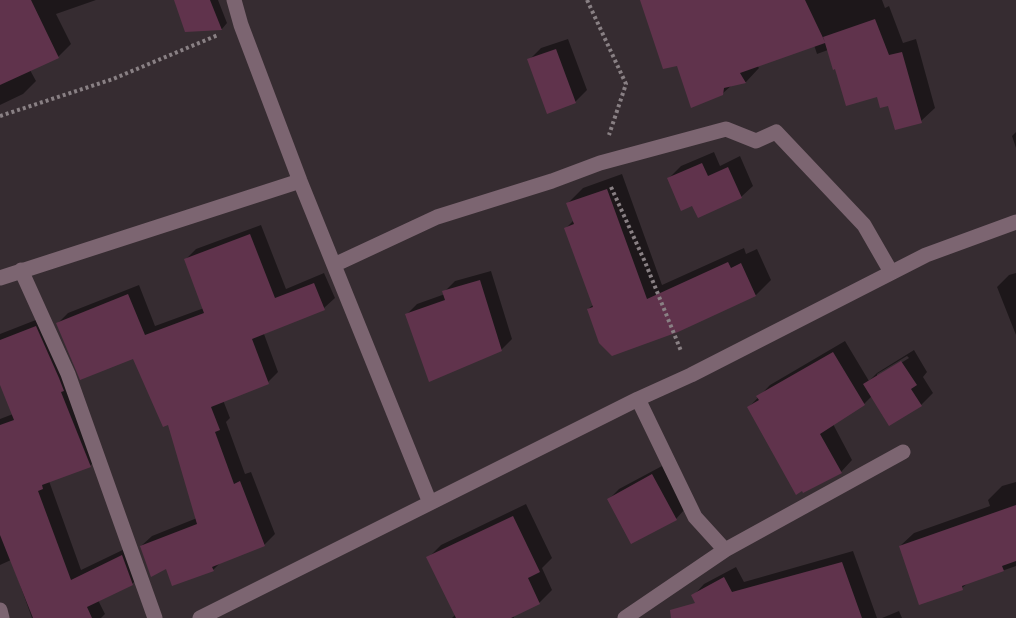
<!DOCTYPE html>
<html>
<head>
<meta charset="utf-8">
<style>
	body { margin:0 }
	canvas { display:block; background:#362c31 }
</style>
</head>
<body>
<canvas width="1016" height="618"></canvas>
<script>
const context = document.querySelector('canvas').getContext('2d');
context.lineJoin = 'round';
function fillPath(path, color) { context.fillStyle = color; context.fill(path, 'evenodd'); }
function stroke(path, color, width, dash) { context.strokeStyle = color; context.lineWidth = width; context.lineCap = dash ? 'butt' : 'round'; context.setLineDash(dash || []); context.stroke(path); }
fillPath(new Path2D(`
	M0 0H96L56 14 71 44 58 57 30 70 36 81 23 94 0 105Z
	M175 0H218L227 23 222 29 186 31Z
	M647 0H882L885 8 889 6 903 43 916 39 935 108 921 121 889 104 836 67 828 50 817 54 814 45 757 65 759 68 746 82 732 85 722 94 678 64Z
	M568 39 587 90 575 102 529 60 541 48Z
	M1016 132V148L1012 136Z
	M714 152 720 166 740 156 753 186 741 197 693 204 669 178 681 166Z
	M622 174 662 285 744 248 746 254 757 249 771 280 756 295 678 330 588 309 594 304 566 228 574 220 568 203 583 188Z
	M261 225 286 289 324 273 335 298 324 308 264 334 278 372 268 382 223 400 230 418 226 422 245 474 251 472 275 534 264 545 222 561 213 570 141 546 152 536 197 518 169 423 134 357 58 323 68 313 139 285 155 326 204 308 186 259 196 249Z
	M491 271 512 339 501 350 406 315 417 304 445 294 444 292 455 281Z
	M1016 273V335L997 287 1009 275Z
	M46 316 100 455 90 466 49 481 81 570 133 545 143 573 132 584 98 600 105 614 101 618H32L11 560 0 565V419L13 414 0 381V334Z
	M845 341 869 381 877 373 914 350 927 372 923 377 933 393 921 405 872 396 864 404 833 424 852 460 841 472 749 407 770 385ZM907 356 909 358 877 378V374Z
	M662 466 685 509 676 519 609 499 619 489Z
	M1016 482V566L968 583 962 588 900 546 914 533 990 506 988 500 1002 486Z
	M526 504 552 558 542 568 552 590 539 603 513 615 514 618H452L456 614 428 558 441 545Z
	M853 551 877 618H689L703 613 693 596 704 584 736 567 744 582Z
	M899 611 902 618H882Z`), '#0007');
fillPath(new Path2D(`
	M0 0H31L59 58 0 85Z
	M174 0H210L222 30 185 32Z
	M640 0H805L825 42 823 37 875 19 889 55 902 52 922 123 895 130 888 106 880 108 877 97 846 106 835 69 833 70 825 43 740 73 746 83 724 88 723 95 691 108 677 66 663 69Z
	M556 49 576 103 547 114 527 59Z
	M702 163 708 176 728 167 742 198 698 218 692 206 681 211 667 178Z
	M607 189 647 299 728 262 731 268 741 263 756 296 678 332 612 356 599 343 587 309 593 307 564 228 574 224 566 203Z
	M250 234 275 298 314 283 325 310 252 339 269 384 211 407 220 430 215 432 234 484 240 481 265 546 212 567 214 571 172 586 166 569 151 577 140 546 197 524 168 425 163 427 133 359 80 380 56 323 128 294 145 335 204 313 184 259Z
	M480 280 502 351 429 382 405 314 445 300 442 291Z
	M36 326 59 378 64 391 61 392 91 467 42 485 43 489 38 491 71 580 122 555 133 585 87 607 92 618H33L0 535V425L14 420 0 385V340Z
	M833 352 865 405 820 434 842 473 803 493 802 491 796 495 747 407 759 400 756 396Z
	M901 361 917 385 911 389 922 406 889 426 863 384Z
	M652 474 677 520 631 544 607 499Z
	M1016 505V561L1002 566 1004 571 962 586 963 590 919 605 899 546Z
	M513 516 540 572 528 578 540 604 511 618H456L426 557Z
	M842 562 862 618H671L670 610 695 603 691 595 724 577 732 592Z`), '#60334c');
stroke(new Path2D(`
	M587 0 626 84 609 135
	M0 116 113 79 218 35
	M611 187 645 262 681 351`), '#898084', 4, [3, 3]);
stroke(new Path2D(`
	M234 0 241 25 300 181 430 503
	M334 265 437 217 552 181 600 163 726 129 756 141 776 132 864 225 891 272
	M21 270 68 374 155 618
	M0 278 300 181
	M638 399 695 517 725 550
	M0 610 2 618
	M200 618 638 399 691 375 926 255 1016 222
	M625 618 725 550 903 452`), '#7c6571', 15);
</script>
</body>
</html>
